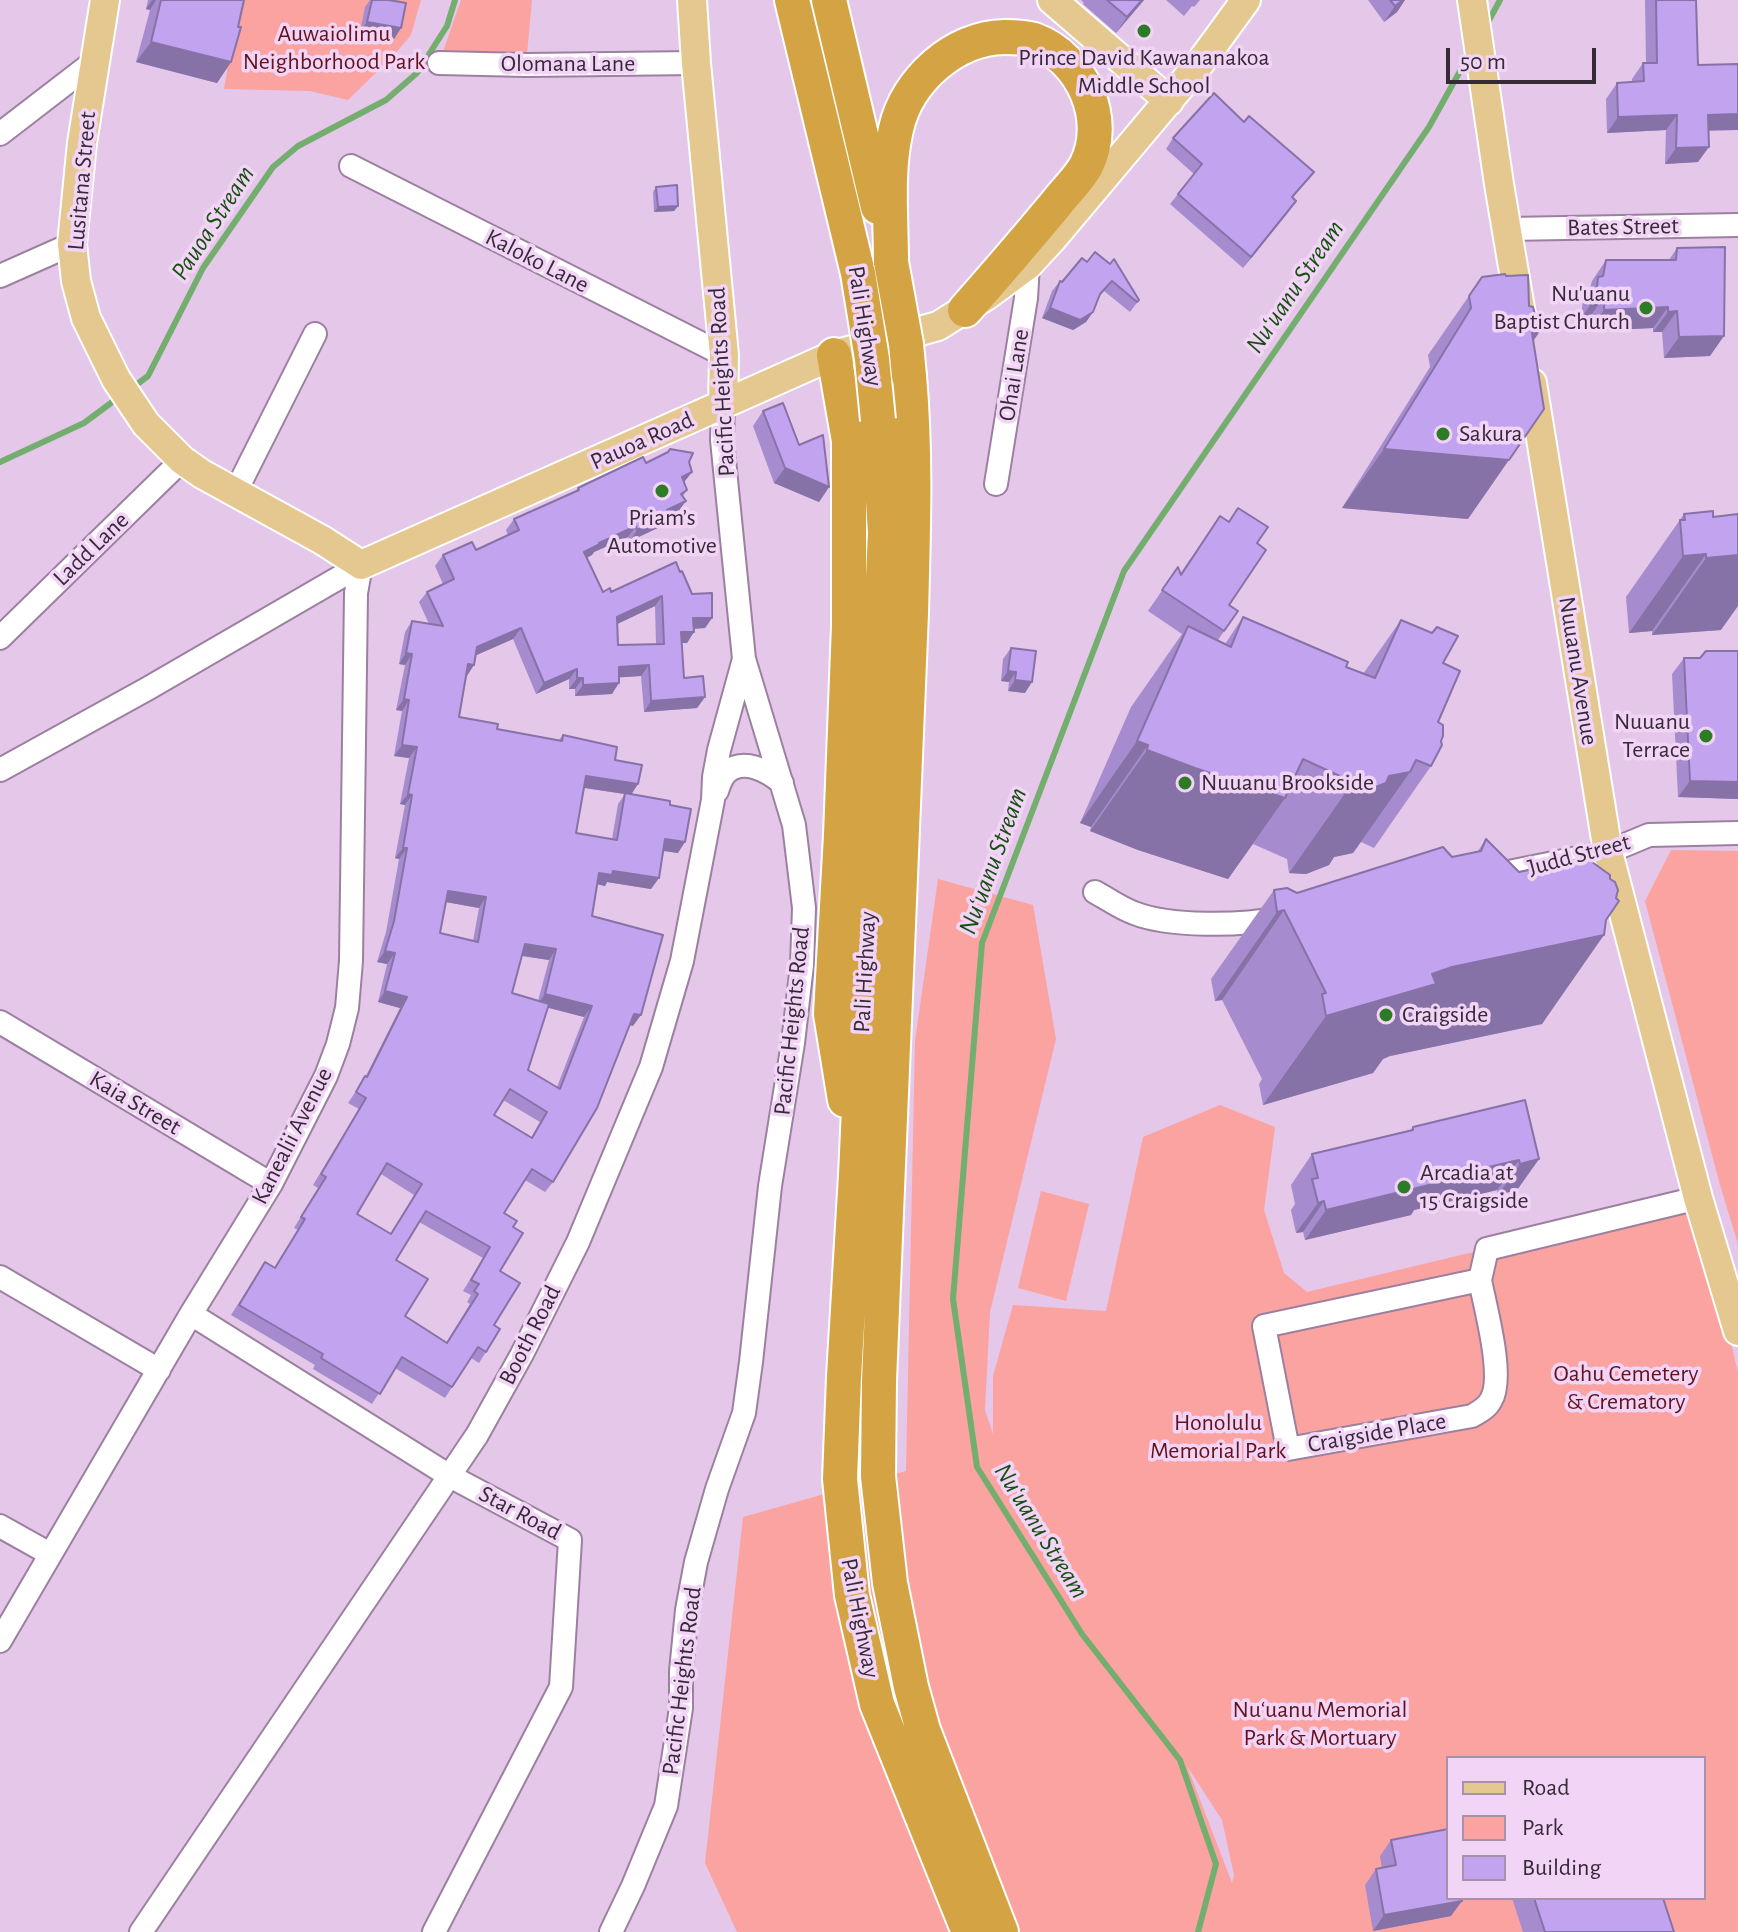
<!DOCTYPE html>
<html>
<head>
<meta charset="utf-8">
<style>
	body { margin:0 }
	#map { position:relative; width:1738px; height:1932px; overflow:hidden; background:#e5c7e9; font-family:"Alegreya Sans",sans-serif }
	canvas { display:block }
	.legend { position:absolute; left:1446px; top:1756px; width:260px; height:144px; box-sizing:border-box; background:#f2d4f6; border:2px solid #a790aa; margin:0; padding:10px 14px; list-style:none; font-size:24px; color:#362a37 }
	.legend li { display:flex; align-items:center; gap:16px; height:40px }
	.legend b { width:40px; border:2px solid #a790aa }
	.scale { position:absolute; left:1446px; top:48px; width:150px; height:36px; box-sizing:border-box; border:4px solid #362a37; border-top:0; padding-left:10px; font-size:24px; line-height:28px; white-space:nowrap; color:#362a37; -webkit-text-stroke:6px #f2d4f6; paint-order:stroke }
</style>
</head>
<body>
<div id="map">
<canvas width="1738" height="1932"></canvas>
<ul class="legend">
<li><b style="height:10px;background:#e5c88f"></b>Road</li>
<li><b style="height:22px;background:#faa3a0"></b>Park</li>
<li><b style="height:22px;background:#c1a3ef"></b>Building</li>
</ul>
<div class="scale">50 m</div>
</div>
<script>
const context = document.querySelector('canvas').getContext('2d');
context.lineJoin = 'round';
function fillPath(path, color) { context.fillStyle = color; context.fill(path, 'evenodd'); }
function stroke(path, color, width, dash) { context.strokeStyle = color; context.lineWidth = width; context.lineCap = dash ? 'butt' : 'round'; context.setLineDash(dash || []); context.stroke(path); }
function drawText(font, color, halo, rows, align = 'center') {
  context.font = font + ' "Alegreya Sans",sans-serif'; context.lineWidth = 7; context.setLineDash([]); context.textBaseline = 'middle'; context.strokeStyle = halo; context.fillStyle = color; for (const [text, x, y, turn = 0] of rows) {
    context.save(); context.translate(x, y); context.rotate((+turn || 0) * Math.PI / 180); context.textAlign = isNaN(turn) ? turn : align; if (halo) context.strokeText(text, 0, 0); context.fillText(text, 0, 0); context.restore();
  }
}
fillPath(new Path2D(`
	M239 0H421L411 35 395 54 348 100 310 91 224 89Z
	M461 0H532L526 65 439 63Z
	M1671 850 1738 851V1244L1720 1185 1645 901Z
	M938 879 1033 905 1056 1039 990 1312 985 1410 993 1434V1376L1013 1305 1106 1311 1143 1137 1220 1105 1275 1127 1264 1210 1284 1273 1307 1292 1698 1198 1738 1373V1932H737L705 1863 743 1517 906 1471 915 1041ZM1448 1758H1704V1898H1448ZM1187 1766 1222 1820 1234 1875 1232 1883Z
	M1041 1191 1089 1204 1066 1301 1018 1288Z`), '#faa3a0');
stroke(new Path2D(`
	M1487 24 1500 0
	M132 388 148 376 203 268 273 167 298 146 386 100 417 73 447 26 455 0
	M0 462 84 423 119 397
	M1198 1932 1216 1864 1180 1760 1082 1634 977 1467 953 1299 982 943 1124 571 1429 127 1469 55`), '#74ae6e', 6);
const minor = new Path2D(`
	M439 63 526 65 696 63
	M0 134 96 60
	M351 166 724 355
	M1508 229 1738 225
	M0 276 72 244
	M996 484 1026 298 1028 265
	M235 493 315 334
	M0 638 182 460
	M0 770 147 689 361 565
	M717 791C719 785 721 778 726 773 743 757 768 771 782 783
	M1489 876 1608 852 1649 835 1738 833
	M1095 892C1108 899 1120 908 1134 913 1169 927 1242 926 1278 918
	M0 1022 271 1184
	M0 1277 159 1370
	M1480 1280C1485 1307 1505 1377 1491 1400 1487 1408 1479 1412 1472 1416L1288 1449 1264 1326Z
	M1480 1280 1487 1249 1698 1198
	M191 1314 448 1475 570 1540 561 1687 434 1932
	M0 1526 50 1554
	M0 1641 191 1314 271 1184 326 1076 338 1044 347 1008 351 961 356 593 361 565
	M141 1932 477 1435 522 1354 578 1242 651 1067 682 961 713 800 714 777 719 750 744 659
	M611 1932 633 1886 666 1806 681 1708V1671L687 1610 696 1562 717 1489 744 1413 751 1362 770 1186 793 1043 802 965 804 908 794 825 744 659 722 440 723 405`);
const major = new Path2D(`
	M105 0 82 143 72 244 76 281 86 318 116 379 146 424 182 460 202 474 322 540 361 565 834 355 938 326 986 296 1028 265 1052 239 1200 63 1246 0
	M692 0 696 63 724 355 723 405
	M1052 0 1169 101
	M1472 0 1499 184 1521 314
	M1532 383 1608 852 1698 1198 1738 1331`);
const highway = new Path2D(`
	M792 0 858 273
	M829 0 878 207
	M891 262C891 218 886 171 896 129 907 80 954 38 1004 37 1014 37 1025 37 1034 40 1082 58 1110 119 1086 166 1079 179 1065 192 1056 204 1026 240 996 275 965 310
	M834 355 849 441V625L841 835 831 1014 845 1100
	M909 376C916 455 913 534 911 613L879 1381 878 1476 890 1583 911 1687 923 1730 1001 1932
	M878 420 885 533 856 1175 844 1377 840 1479 852 1595 877 1704 969 1932`);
stroke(minor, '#9c80a0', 26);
stroke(major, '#fff', 32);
stroke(highway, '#fff', 38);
stroke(minor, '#fff', 22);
stroke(major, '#e5c88f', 28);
stroke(highway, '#d4a444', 34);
const highwayBridge = new Path2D(`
	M891 262 906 344 909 376
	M858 273 872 359 878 420`);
stroke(highwayBridge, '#fff', 38, []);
stroke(highwayBridge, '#d4a444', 34);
fillPath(new Path2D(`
	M148 0H244L238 27 231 62 217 83 136 62 150 10 146 9Z
	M370 0H389L401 28 394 39 360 32 365 7Z
	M1081 0H1144L1116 33 1083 4 1084 3Z
	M1166 0H1200L1194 7 1192 6 1184 16Z
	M1368 0H1405L1397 12 1384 22Z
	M1645 0H1696L1698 65 1709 130 1698 162 1665 164 1666 130 1607 133 1606 99 1617 83 1632 82V79L1643 63H1646Z
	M1244 122 1314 172 1292 198 1288 212 1243 268 1170 204 1194 174 1166 149 1173 138Z
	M656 187 678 206 674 211 654 212 653 192Z
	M1677 248 1710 356 1664 358 1662 332H1653V328L1590 331 1589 318H1581L1583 298 1590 288 1592 281 1606 260H1669Z
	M1082 258 1139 300 1130 312 1104 291 1099 297 1093 312 1086 322 1073 330 1042 318 1052 291 1060 281 1062 282Z
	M1482 277 1529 306 1540 331 1534 340 1468 519 1342 508 1430 367 1428 355Z
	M763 411 799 445 829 487 819 502 774 483 753 426Z
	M670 449 689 462 692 472 684 482 687 490 683 496 678 512 669 517 662 526 630 541 628 537 594 552 592 555 587 558 603 592 692 594 712 618 705 628 694 629 687 643H682L684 678 705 697 697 708 644 712 641 676 619 677 612 694 575 696V689H569V679L536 694 513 639 476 655 467 676 459 717 497 729 559 740 563 735 615 760 631 795 670 805 678 853 663 851 659 878 651 889 607 882 605 886 597 884 592 916 633 1026 629 1025 553 1182 545 1192 525 1180 504 1213 513 1227 500 1271 494 1325 486 1352 479 1363 471 1358 445 1398 395 1368 372 1404 313 1369 315 1365 231 1315 265 1262 274 1268 298 1230 294 1228 318 1188 313 1185 359 1109 348 1103 366 1076 400 1008 378 1002 387 964 377 962 386 932 399 859 395 858 405 805 400 804 409 758 394 756 402 711 396 710 405 665 399 664 405 632 412 621 429 624 419 602 427 592 443 584 435 566 443 555 476 550 508 535 506 530 514 519 575 492 578 488 646 463 667 453ZM655 606 656 644 618 645 617 624ZM584 788 625 794 618 804 612 839 576 833ZM446 902 479 908 473 941 440 933ZM522 956 549 960 538 1001 512 993ZM548 1007 584 1017 557 1087 528 1070ZM503 1100 540 1122 531 1138 494 1115ZM381 1174 414 1195 391 1234 357 1214ZM419 1222 483 1258 463 1291 471 1295 467 1302 470 1304 446 1343 405 1316 396 1260Z
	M1713 511 1721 630 1652 635V631L1629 633 1626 597 1684 514Z
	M1220 516 1257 543 1229 605 1238 611 1218 640 1225 644 1243 617 1346 667 1363 674 1401 620 1443 663 1438 722 1431 766 1374 848 1361 842 1353 853 1334 857 1329 865 1306 874 1289 873 1287 859 1253 844 1228 879 1138 850 1090 831 1091 827 1080 823 1131 707 1182 634 1148 611 1178 567 1180 574Z
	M1011 648 1025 693 1008 691 1009 682 1001 681 1003 659Z
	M1738 651V799L1678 797 1672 674 1684 658H1700Z
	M1486 839 1519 872 1606 920 1542 1024 1390 1056 1383 1059 1373 1073 1263 1105 1259 1084 1262 1079 1222 1000 1215 1001 1211 979 1274 890 1297 893 1478 851Z
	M1413 1127 1539 1159 1517 1190 1498 1195 1497 1190 1414 1210 1411 1215 1305 1240 1303 1232 1296 1233 1291 1210 1295 1204 1291 1185 1312 1154 1410 1130Z
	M1391 1840 1451 1916 1373 1931 1365 1885 1376 1869 1382 1868 1380 1856Z
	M1512 1898H1663L1674 1932H1523Z`), '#a68cce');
fillPath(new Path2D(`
	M152 0H156L150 10 146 9Z
	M1142 0H1144L1116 33 1127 17Z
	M1403 0H1405L1397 12 1384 22 1395 6Z
	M367 22 401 28 394 39 360 32Z
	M151 42 231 62 217 83 136 62Z
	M1738 114V130L1697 131 1708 115Z
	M1677 115 1666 130 1607 133 1618 117Z
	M1709 147 1698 162 1665 164 1676 148Z
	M1296 201 1288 212 1243 268 1251 257Z
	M678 206 674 211 654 212 658 207Z
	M1596 297H1604L1589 318H1581Z
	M1668 307 1653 328 1590 331 1604 310Z
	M1050 308 1093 312 1086 322 1073 330 1042 318Z
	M1677 311 1662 332H1653L1668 312Z
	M1540 331 1499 390 1532 333Z
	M1724 336 1710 356 1664 358 1679 337Z
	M1384 449 1509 460 1468 519 1342 508Z
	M785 468 829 487 819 502 774 483Z
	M692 472 684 482 682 477Z
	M686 501 678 512 669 517 662 526 630 541 637 530 667 510Z
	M636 526 628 537 594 552 592 555 576 562 584 552 599 543Z
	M1706 554 1652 631 1629 633 1683 556Z
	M1738 555V606L1721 630 1652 635 1706 558Z
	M662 596 655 606 609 628 617 617Z
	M693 618H712L705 628 686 629Z
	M521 628 513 639 470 658 477 647Z
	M681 632H694L687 643H674Z
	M406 653 412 654 405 665 399 664Z
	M468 664 474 665 467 676Z
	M649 665 641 676 611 678 619 667Z
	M577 669 569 679 536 694 544 683Z
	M1008 671 1016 672 1009 682 1001 681Z
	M577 678H583L575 689H569Z
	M1015 680 1032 682 1025 693 1008 691Z
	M619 683 612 694 575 696 583 685Z
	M705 697 697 708 644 712 651 701Z
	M404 699 409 700 402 711 396 710Z
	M1137 741 1148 745 1091 827 1080 823Z
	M402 745 417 747 409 758 394 756Z
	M1147 750 1285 798 1228 879 1138 850 1090 831Z
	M1410 772 1353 853 1334 857 1329 865 1306 874 1289 873 1346 792 1389 776Z
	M586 776 638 784 631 795 579 787Z
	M1690 781 1738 782V799L1678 797Z
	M408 794 412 795 405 805 400 804Z
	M665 839 685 842 678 853 658 850Z
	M403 848H407L399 859 395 858Z
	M613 871 659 878 651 889 607 882 605 886 592 883 599 873Z
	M448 891 486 897 479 908 440 901Z
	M1284 910 1222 1000 1215 1001 1277 912Z
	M1604 935 1542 1024 1390 1056 1383 1059 1373 1073 1263 1105 1326 1016 1452 967Z
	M525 944 556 949 549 960 517 955Z
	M385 951 395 953 387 964 377 962Z
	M385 991 407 997 400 1008 378 1002Z
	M545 994 592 1006 584 1017 537 1005Z
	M634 1014 641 1015 633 1026 626 1024Z
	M1539 1159 1517 1190 1498 1195 1520 1164Z
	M1519 1160 1497 1190 1414 1210 1411 1215 1305 1240 1326 1210 1432 1180Z
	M1324 1201 1303 1232 1296 1233 1318 1203Z
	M1462 1901 1451 1916 1373 1931 1384 1915Z`), '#8772a7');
const building = new Path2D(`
	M161 0H244L238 27H241L231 62 151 42Z
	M372 0H389L406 3 401 28 367 22Z
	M1107 0H1142L1127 17Z
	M1390 0H1403L1395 6Z
	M1656 0H1696L1698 65 1738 64V114L1708 115 1709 147 1676 148 1677 115 1618 117 1617 83 1644 81 1643 63H1657Z
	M1214 93 1244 122 1249 116 1314 172 1292 197 1296 201 1251 257 1178 194 1202 164 1173 138Z
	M677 185 678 206 658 207 656 187Z
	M1725 247 1724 336 1679 337 1677 311 1668 312V307L1604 310V297H1596L1598 277 1603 276 1606 260H1676L1677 248Z
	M1095 252 1110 264 1114 259 1139 300 1137 302 1112 281 1100 294 1093 312 1080 320 1050 308 1060 281 1062 282 1082 258 1087 262Z
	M1505 274 1506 276 1528 275 1529 306 1533 307 1540 331 1532 333 1544 409 1509 460 1384 449 1471 308 1469 296 1482 277Z
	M783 403 799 445 823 435 829 487 785 468 763 411Z
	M670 449 693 453 689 462 692 472 682 477 687 490 681 494 686 501 667 510 670 515 637 530 636 526 599 543 600 544 584 552 603 592 610 588 611 592 676 562 680 572 682 571 692 594 712 593V618H693L694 632H681L684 678 703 676 705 697 651 701 649 665 619 667V683L583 685V678H577V669L544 683 521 628 477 647 474 665 468 664 459 717 498 724 497 729 562 741 563 735 617 747 615 760 642 765 638 784 586 776 576 833 617 840 625 793 670 801V805L691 809 685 842 665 839 659 878 613 871 612 875 599 873 592 916 663 935 641 1015 634 1014 597 1108 553 1182 532 1169 504 1213 517 1221 513 1227 523 1233 500 1271 520 1283 494 1325 500 1329 486 1352 478 1347 452 1387 402 1357 380 1394 321 1358 323 1354 239 1305 265 1262 275 1268 305 1219 301 1217 326 1177 321 1174 366 1098 356 1092 365 1076 367 1077 407 997 385 991 395 953 385 951 394 921 407 848H403L412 795 408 794 417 747 402 745 409 700 404 699 412 654 406 653 412 621 443 626 427 592 454 579 443 555 472 542 476 550 519 530 514 519 579 490 578 488 643 457 646 463 668 452ZM662 596 664 644 618 645 617 617ZM448 891 486 897 478 942 440 933ZM525 944 556 949 545 994 592 1006 560 1089 528 1070 549 1004 512 993ZM510 1089 547 1112 532 1138 494 1115ZM387 1163 422 1184 391 1234 357 1214ZM426 1211 490 1247 471 1280 479 1284 474 1291 478 1294 447 1343 405 1316 428 1279 396 1260Z
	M1238 508 1268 527 1257 543 1266 550 1229 605 1238 611 1224 631 1162 590 1178 567 1181 575 1220 516 1229 522Z
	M1713 511V517L1738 514V555L1706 558V554L1683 556 1680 520H1685L1684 514Z
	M1243 617 1348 662 1346 667 1375 678 1401 620 1432 633 1437 627 1458 636 1443 663 1460 671 1438 722 1443 725V736L1441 741 1442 745 1431 766 1416 760 1410 772 1389 776 1386 783 1363 792H1346L1344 778 1303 759 1285 798 1195 768 1147 750 1148 745 1137 741 1188 626 1231 647Z
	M1011 648 1036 651 1032 682 1015 680 1016 672 1008 671Z
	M1706 651H1738V782L1690 781 1684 658H1700Z
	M1486 839 1519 872 1578 859 1583 862 1588 859 1610 875V879L1615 882 1618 890 1616 898 1619 901 1606 920 1604 935 1452 967 1432 974 1436 984 1326 1016 1322 994 1326 993 1284 910 1277 912 1274 890 1287 888 1297 893 1443 847 1452 857 1481 851Z
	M1525 1100 1539 1159 1520 1164 1519 1160 1432 1180 1433 1184 1326 1210 1324 1201 1318 1203 1312 1179 1318 1178 1312 1154 1413 1130V1127Z
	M1448 1829V1898H1461L1462 1901 1384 1915 1376 1869 1396 1865 1391 1840Z
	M1534 1898H1663L1674 1932H1545Z`);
fillPath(building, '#c1a3ef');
stroke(building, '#8772a7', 2);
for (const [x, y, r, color] of [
	[1144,31,8,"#2c7b25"],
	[1646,308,8,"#2c7b25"],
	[1443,434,8,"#2c7b25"],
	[662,491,8,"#2c7b25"],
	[1706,736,8,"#2c7b25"],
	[1185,783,8,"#2c7b25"],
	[1386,1015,8,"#2c7b25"],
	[1404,1187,8,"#2c7b25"]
]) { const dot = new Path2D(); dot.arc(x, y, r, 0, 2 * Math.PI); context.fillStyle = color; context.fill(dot); stroke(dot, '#f2d4f6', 3); }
drawText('24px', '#621218', '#f2d4f6', [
	["Auwaiolimu",334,34],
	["Neighborhood Park",334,62],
	["Oahu Cemetery",1626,1374],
	["& Crematory",1626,1402],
	["Honolulu",1218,1423],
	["Memorial Park",1218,1451],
	["Nuʻuanu Memorial",1320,1710],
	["Park & Mortuary",1320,1738]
]);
drawText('24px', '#362a37', '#f2d4f6', [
	["Prince David Kawananakoa",1144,58,"center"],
	["Middle School",1144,86,"center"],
	["Nu'uanu",1630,294,"right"],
	["Baptist Church",1630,322,"right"],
	["Sakura",1459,434],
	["Priam’s",662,518,"center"],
	["Automotive",662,546,"center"],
	["Nuuanu",1690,722,"right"],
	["Terrace",1690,750,"right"],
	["Nuuanu Brookside",1201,783],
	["Craigside",1402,1015],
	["Arcadia at",1420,1173],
	["15 Craigside",1420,1201]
], 'left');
drawText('24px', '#362a37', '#f2d4f6', [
	["Olomana Lane",568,64],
	["Lusitana Street",82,181,-85],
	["Bates Street",1623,227,-1],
	["Kaloko Lane",537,261,27],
	["Pali Highway",865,326,81],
	["Ohai Lane",1014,375,-81],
	["Pacific Heights Road",722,382,-93],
	["Pauoa Road",642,441,-24],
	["Ladd Lane",91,549,-44],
	["Nuuanu Avenue",1578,671,81],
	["Judd Street",1579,855,-15],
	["Pali Highway",865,972,-87],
	["Pacific Heights Road",792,1021,-84],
	["Kaia Street",135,1103,31],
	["Kanealii Avenue",292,1136,-63],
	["Booth Road",530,1335,-63],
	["Craigside Place",1377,1433,-10],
	["Star Road",520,1513,28],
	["Pali Highway",860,1618,79],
	["Pacific Heights Road",682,1681,-83]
]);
drawText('italic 26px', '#155010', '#f2d4f6', [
	["Pauoa Stream",213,223,-57],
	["Nuʻuanu Stream",1295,287,-56],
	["Nuʻuanu Stream",993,861,-70],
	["Nuʻuanu Stream",1041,1531,58]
]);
</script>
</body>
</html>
